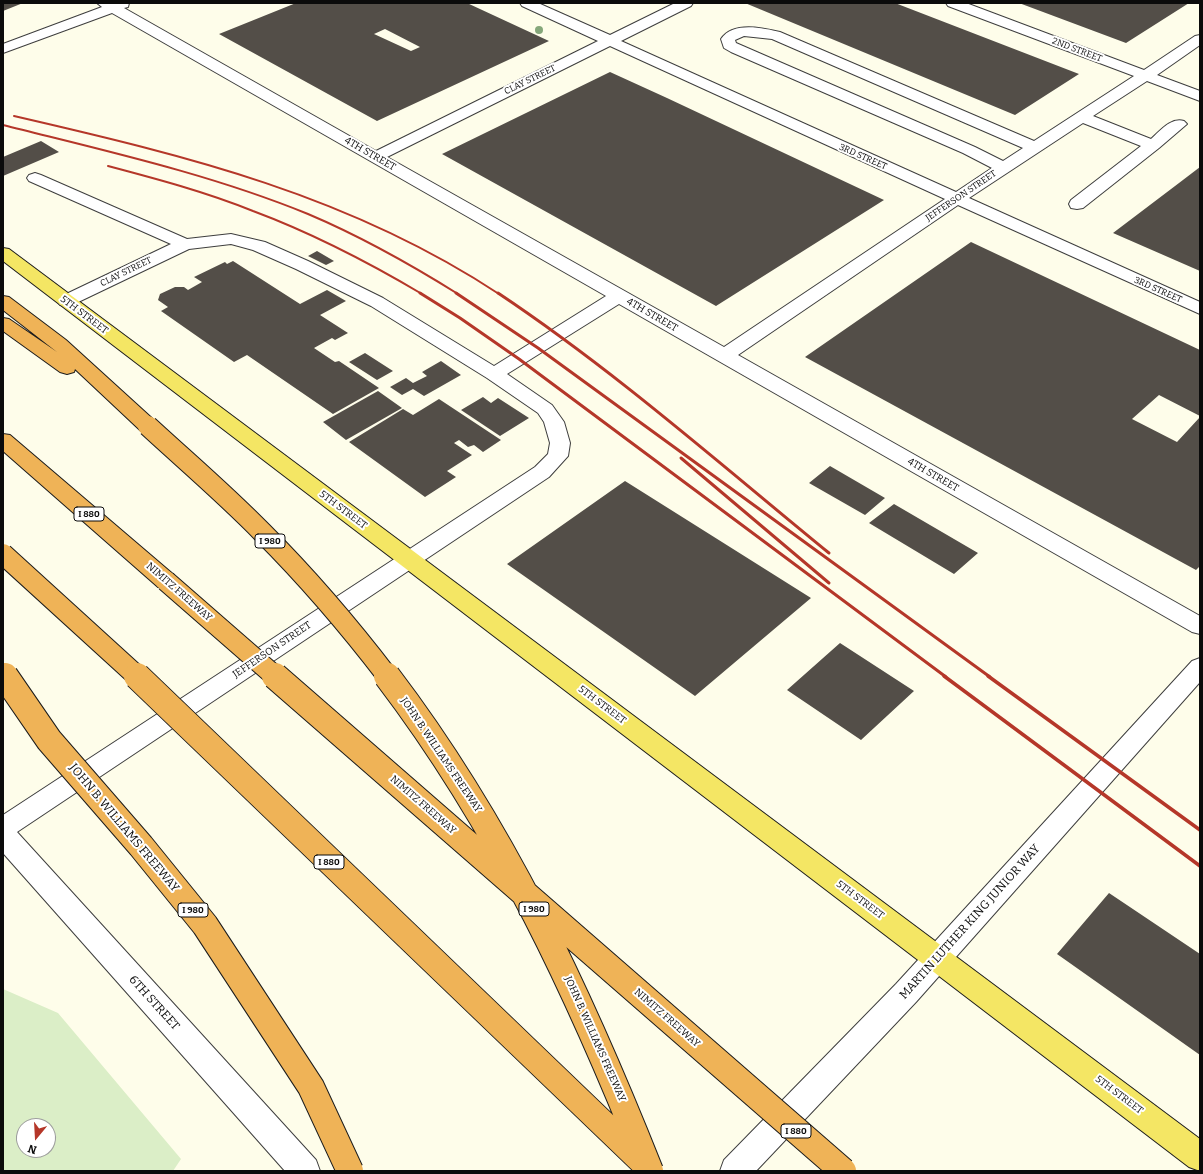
<!DOCTYPE html>
<html>
<head>
<meta charset="utf-8">
<style>
	body { margin:0 }
	#map { position:relative; width:1203px; height:1174px; overflow:hidden; background:#fefdea; font-family:Bitter,serif }
	canvas { display:block }
	.frame { position:absolute; inset:0; border:4px solid #0b0b0b; pointer-events:none }
	.north { position:absolute; left:16px; top:1118px; width:40px; height:40px; box-sizing:border-box; background:#fff; border:1px solid #9d9d9d; border-radius:50%; rotate:198deg; font-size:11px; font-weight:700; line-height:16px; text-align:center; color:#0b0b0b }
	.north::after { content:''; display:block; margin:auto; width:14px; height:18px; background:#b53729; clip-path:polygon(50% 0,100% 100%,50% 72%,0 100%) }
</style>
</head>
<body>
<div id="map">
<canvas width="1203" height="1174"></canvas>
<div class="frame"></div>
<div class="north">N</div>
</div>
<script>
const context = document.querySelector('canvas').getContext('2d');
context.lineJoin = 'round';
function fillPath(path, color) { context.fillStyle = color; context.fill(path, 'evenodd'); }
function stroke(path, color, width, dash) { context.strokeStyle = color; context.lineWidth = width; context.lineCap = dash ? 'butt' : 'round'; context.setLineDash(dash || []); context.stroke(path); }
function drawText(font, color, halo, rows, align = 'center') {
  context.font = font + ' Bitter,serif'; context.lineWidth = 4; context.setLineDash([]); context.textBaseline = 'middle'; context.strokeStyle = halo; context.fillStyle = color; for (const [text, x, y, turn = 0] of rows) {
    context.save(); context.translate(x, y); context.rotate((+turn || 0) * Math.PI / 180); context.textAlign = isNaN(turn) ? turn : align; if (halo) context.strokeText(text, 0, 0); context.fillText(text, 0, 0); context.restore();
  }
}
fillPath(new Path2D(`
	M3 989 58 1013 181 1159 173 1171H3ZM24 1126H48V1150H24Z`), '#dbeec7');
fillPath(new Path2D(`
	M3 3H23L3 11Z
	M296 3H467L549 41 377 121 219 34ZM385 29 420 47 411 51 374 34Z
	M745 3H895L1079 74 1015 115Z
	M1019 3H1189L1126 43Z
	M610 72 667 98 884 200 716 306 442 154Z
	M41 141 59 152 3 176V157Z
	M1200 167V271L1113 233 1179 183Z
	M971 242 1200 350V416L1159 395 1132 419 1177 442 1200 417V566L1196 570 805 357Z
	M317 251 334 261 326 265 308 256Z
	M233 261 300 304 327 290 346 301 320 315 348 333 335 340 332 338 314 348 335 362 339 361 379 388 333 414 247 355 234 362 161 311 168 307 158 300 160 294 175 287H184L188 290 202 282 194 277 225 262 227 264Z
	M365 353 393 371 377 380 349 362Z
	M441 361 461 375 424 396 413 389 402 395 390 387 406 378 413 383 427 376 422 372Z
	M378 391 402 408 346 440 323 422Z
	M483 397 491 403 498 398 529 418 500 436 461 410Z
	M439 399 501 440 483 452 474 445 468 447 459 440 454 443 472 455 447 471 456 477 425 497 349 442 403 409 413 415Z
	M830 466 885 498 865 515 809 483Z
	M625 481 811 598 695 696 507 564Z
	M894 504 978 553 954 574 869 523Z
	M840 643 914 691 861 740 787 690Z
	M1109 893 1200 954V1055L1057 954Z`), '#534e48');
const minor = new Path2D(`
	M97 3H129L128 7 124 8 376 151 598 41 522 6 520 3H538L610 35 675 3H693L691 6 621 41 956 192 992 168 963 153 731 52 724 48 721 39C733 21 763 28 780 32L1034 141 1134 76 948 6 946 3H966L1144 70 1195 36 1200 35V45L1157 75 1200 91V101L1147 81 1093 116 1151 139C1160 131 1171 117 1184 121L1187 124 1159 148 1083 208 1077 209 1071 208 1069 204 1071 200 1141 146 1083 123 969 198 1200 302V314L958 205 738 355 1200 616V634L1192 632 619 304 507 374 552 405 564 422 570 443 568 456 549 477 17 832 316 1160 320 1171H285L3 853V815L535 467 548 454 550 443 544 422 538 413 487 378 371 306 296 269 253 250 231 244 189 249 72 305 66 306 60 305 57 301 60 297 171 244 29 181 27 178 29 175 35 173 41 175 187 239 231 234 265 242 308 261 383 298 494 366 606 296 112 13 3 53V44L102 7ZM744 36 772 39 1023 148 1003 161 975 147 736 43 735 40ZM610 46 945 199 724 347 387 157Z
	M1200 658V682L916 1002 756 1171H720L724 1160 896 984 1192 661Z`);
const major = new Path2D(`
	M3 248 9 249 1200 1139V1171L1189 1167 3 261Z`);
const highway = new Path2D(`
	M3 296 9 297 66 340 155 421 158 426 155 431 148 432 141 431 75 369 74 372 67 374 60 372 3 331V318L9 319 57 352 3 310Z
	M3 434 10 435 174 575 177 581 174 587 166 589 158 587 3 451Z`);
stroke(minor, '#3e3e3e', 2);
stroke(major, '#1c1c1c', 2);
stroke(highway, '#1c1c1c', 2);
fillPath(minor, '#fff');
fillPath(major, '#f4e664');
fillPath(highway, '#efb357');
stroke(new Path2D(`
	M14 116C187 156 349 195 499 294
	M3 125C106 151 210 174 308 214 360 236 410 264 458 294
	M108 166C157 179 206 192 253 211 312 233 368 262 422 294`), '#b53729', 2);
stroke(new Path2D(`
	M420 293 460 318 519 359 946 677
	M456 293 538 348 990 677
	M498 293C615 371 720 464 829 553
	M681 458 829 583`), '#b53729', 3);
stroke(new Path2D(`
	M944 676 1200 866
	M988 676 1200 830`), '#b53729', 3.5);
const highwayBridgeFar1 = new Path2D(`
	M148 426C186 461 226 495 262 532 307 577 349 626 388 677
	M3 554 138 677
	M166 581 276 677
	M3 673 6 677`);
const highwayBridge = new Path2D(`
	M5 676 49 740 141 846 205 925 311 1087 350 1171
	M137 676 643 1162
	M275 676 843 1171
	M387 676C502 827 580 995 650 1171`);
stroke(highwayBridgeFar1, '#1c1c1c', 22, []);
stroke(highwayBridge, '#1c1c1c', 28, []);
stroke(highwayBridgeFar1, '#efb357', 20);
stroke(highwayBridge, '#efb357', 26);
context.fillStyle = '#85a77a';
for (const [x, y] of [
	[539,30]
]) { context.beginPath(); context.arc(x, y, 4, 0, 2 * Math.PI); context.fill(); }
drawText('9px', '#0b0b0b', '#fff', [
	["2ND STREET",1077,50,21],
	["CLAY STREET",530,80,-26],
	["3RD STREET",863,157,24],
	["JEFFERSON STREET",961,196,-34],
	["CLAY STREET",126,272,-26],
	["3RD STREET",1158,290,24]
]);
for (const [x, y, w] of [
	[89,514,30],
	[270,541,30],
	[329,862,30],
	[534,909,30],
	[193,910,30],
	[796,1131,30]
]) { const box = new Path2D(); box.roundRect(x - w / 2, y - 7, w, 14, 3); context.fillStyle = '#fff'; context.fill(box); stroke(box, '#0b0b0b', 1); }
drawText('bold 9px', '#0b0b0b', null, [
	["I 880",89,514],
	["I 980",270,541],
	["I 880",329,862],
	["I 980",534,909],
	["I 980",193,910],
	["I 880",796,1131]
]);
drawText('10px', '#0b0b0b', '#fff', [
	["4TH STREET",370,154,30],
	["5TH STREET",84,315,37],
	["4TH STREET",652,315,30],
	["4TH STREET",933,475,30],
	["5TH STREET",343,510,37],
	["NIMITZ FREEWAY",179,592,41],
	["JEFFERSON STREET",272,650,-34],
	["5TH STREET",602,705,37],
	["JOHN B. WILLIAMS FREEWAY",441,755,56],
	["NIMITZ FREEWAY",423,805,41],
	["5TH STREET",860,900,37],
	["NIMITZ FREEWAY",667,1018,41],
	["JOHN B. WILLIAMS FREEWAY",595,1039,66],
	["5TH STREET",1119,1095,37]
]);
drawText('12px', '#0b0b0b', '#fff', [
	["JOHN B. WILLIAMS FREEWAY",124,828,50],
	["MARTIN LUTHER KING JUNIOR WAY",970,922,-48],
	["6TH STREET",154,1003,48]
]);
</script>
</body>
</html>
